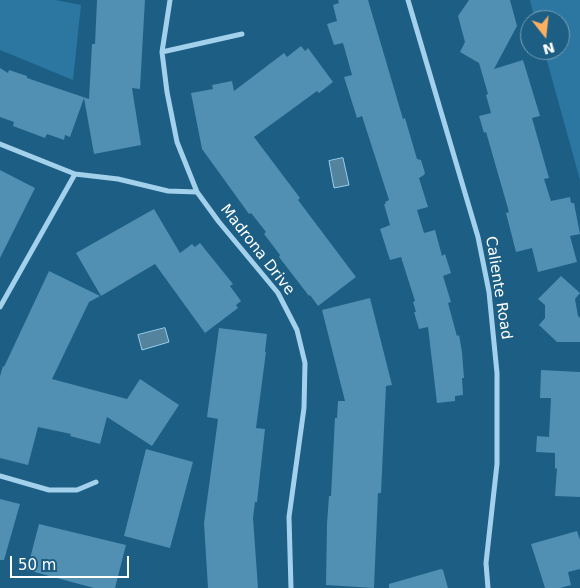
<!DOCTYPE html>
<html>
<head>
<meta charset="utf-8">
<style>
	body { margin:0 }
	#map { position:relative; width:580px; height:588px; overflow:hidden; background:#1c5e84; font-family:"DejaVu Sans",sans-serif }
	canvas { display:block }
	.north { position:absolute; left:520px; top:10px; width:50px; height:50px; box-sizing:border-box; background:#1c5e84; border:1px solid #779eb5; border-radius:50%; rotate:164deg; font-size:14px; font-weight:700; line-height:20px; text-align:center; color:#fff }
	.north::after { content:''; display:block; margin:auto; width:18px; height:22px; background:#fbb060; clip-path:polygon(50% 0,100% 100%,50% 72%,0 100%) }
	.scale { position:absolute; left:10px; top:556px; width:119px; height:22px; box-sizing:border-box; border:2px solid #fff; border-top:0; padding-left:6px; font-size:15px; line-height:18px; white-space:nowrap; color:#fff; -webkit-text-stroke:4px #1c5e84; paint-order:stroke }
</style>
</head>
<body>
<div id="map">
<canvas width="580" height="588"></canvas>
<div class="north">N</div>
<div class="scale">50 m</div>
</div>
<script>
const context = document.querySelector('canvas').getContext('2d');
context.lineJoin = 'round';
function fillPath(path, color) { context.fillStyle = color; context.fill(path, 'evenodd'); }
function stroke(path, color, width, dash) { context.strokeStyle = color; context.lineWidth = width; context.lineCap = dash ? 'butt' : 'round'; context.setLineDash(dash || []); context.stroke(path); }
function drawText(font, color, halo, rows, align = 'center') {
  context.font = font + ' "DejaVu Sans",sans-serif'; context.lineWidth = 4; context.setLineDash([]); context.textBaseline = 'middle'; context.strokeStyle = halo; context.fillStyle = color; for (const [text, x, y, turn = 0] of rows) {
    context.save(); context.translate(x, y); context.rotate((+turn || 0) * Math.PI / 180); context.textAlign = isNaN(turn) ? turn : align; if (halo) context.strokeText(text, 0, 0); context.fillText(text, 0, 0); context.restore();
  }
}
fillPath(new Path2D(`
	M0 0H55L81 5 73 80 0 50Z
	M530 0H580V180L544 50H560V20H535Z`), '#2c77a1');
const water = new Path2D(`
	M343 158 349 185 334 188 329 161Z
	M165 328 169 342 142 350 138 335Z`);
fillPath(water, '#54839e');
stroke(water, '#96cfec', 1);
fillPath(new Path2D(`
	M97 0H145L144 17 140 89 132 88 141 145 94 154 84 98 70 137 65 135 64 140 47 134 45 138 13 126 14 122 0 117V68L8 73 9 70 27 76V78L89 99 92 44H95Z
	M338 0H368L403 119 405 118 417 159 421 160 425 173 424 175 419 178 428 207 417 210 424 233 435 230 442 256 445 254 451 273 443 276 451 302 448 303 457 336 459 335 462 352 464 378H462L463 395 455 396V401L437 403 428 327 419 329 414 312H416L413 302 415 301 401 257 390 260 380 229 390 225 384 204H386L385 202 389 200 362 116 357 118 344 77 352 75 343 43 334 45 327 24 337 21 333 5 339 3Z
	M469 0H510L517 26 494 69 523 60 540 116 532 118 549 178 544 179 551 201 570 197 571 203H574L580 234 570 236 577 262 538 272 532 248 516 252 506 213 509 212 486 132 484 133 479 116 491 113 486 95 488 94 479 63 460 52 465 42 458 16Z
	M301 46 305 51 308 48 333 82 319 93 317 91 254 137 300 198 298 200 356 277 318 306 310 295 309 296 279 257 280 255 264 234 266 232 251 213 249 214 202 149 191 93 213 89 212 85 232 81 234 91 284 53 287 57Z
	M0 170 35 188 0 258Z
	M154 209 180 253 192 244 195 247 200 243 233 284 230 286 241 301 236 305 238 308 205 333 155 264 101 296 76 253Z
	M49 271 100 296 89 302 52 379 127 399 140 379 179 405 152 446 107 417 100 444 70 436 71 434 38 427 28 465 0 458V376L3 366 4 367Z
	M561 276 580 293 575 299 578 316 580 318V342H557L539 325 545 318V305L538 299Z
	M370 298 392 385 386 386 381 493H378L374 588 326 585 327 524 329 496H331L335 418H337L338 401H345L322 310Z
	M219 328 267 334 265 352H266L256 428 265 429 257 502H255L253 518 258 588H208L204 523 218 419 207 417Z
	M541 370 580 372V497L555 496 557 468 555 469V453L536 452 537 436 549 437 551 398H540Z
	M146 449 193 462 170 548 124 536Z
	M0 499 20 504 4 560H0Z
	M39 524 126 545 115 588H94L27 570Z
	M577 531 580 540V569L568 572 571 585 560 588H545L531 544Z
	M441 569 443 570 448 588H389V584Z`), '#518fb3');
stroke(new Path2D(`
	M170 0 162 52 167 92 177 142 197 192 219 222 278 293 297 330 305 363 304 408 289 517 291 588
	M408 0 478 237 489 292 497 373V464L486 563 488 588
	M162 52 242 34
	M0 144 75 174 118 179 168 191 197 192
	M0 307 75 174
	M0 476 49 490H77L96 482`), '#a3d1eb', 5);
drawText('15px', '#fff', '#1c5e84', [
	["Madrona Drive",257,250,52],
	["Caliente Road",498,288,81]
]);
</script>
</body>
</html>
